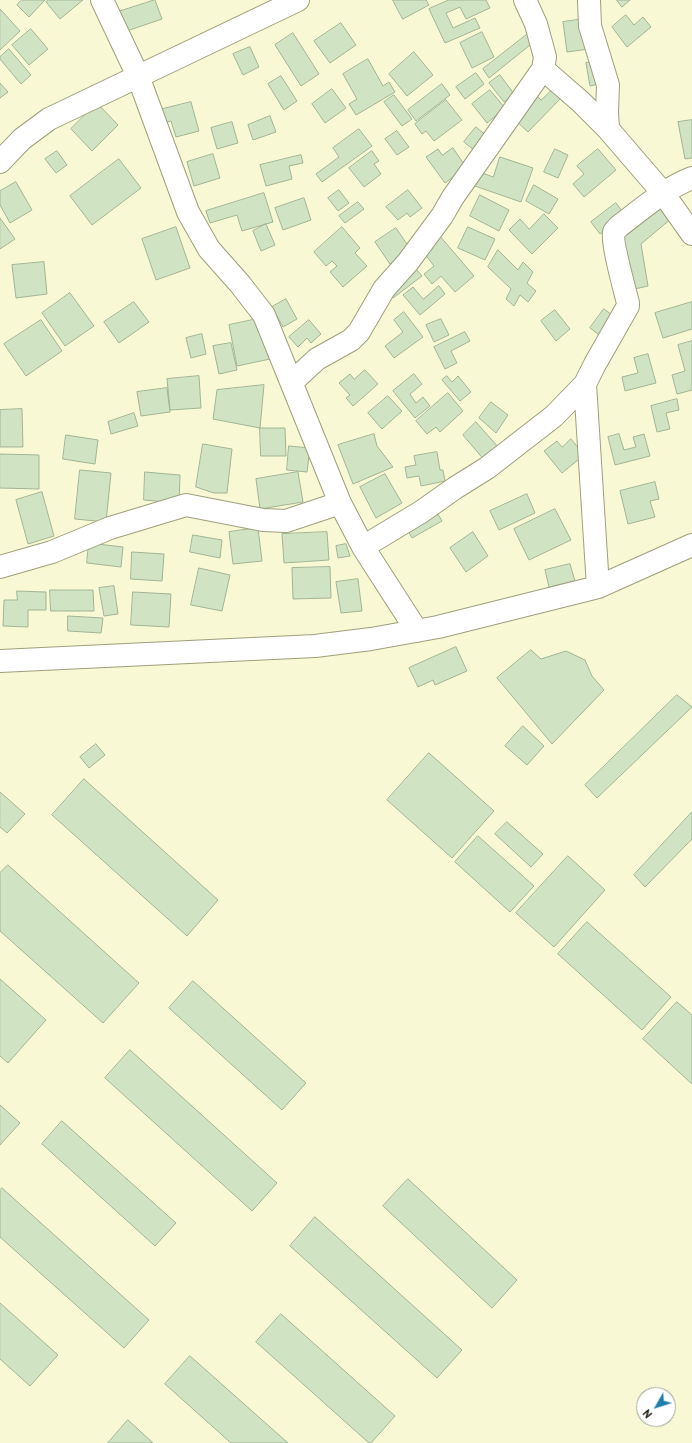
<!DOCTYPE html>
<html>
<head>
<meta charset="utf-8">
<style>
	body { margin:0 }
	#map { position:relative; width:692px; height:1443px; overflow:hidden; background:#f8f9d4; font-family:"PT Sans",sans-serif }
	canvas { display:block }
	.north { position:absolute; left:636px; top:1387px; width:40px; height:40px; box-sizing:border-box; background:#fff; border:1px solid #a1a19c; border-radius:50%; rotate:231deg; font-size:11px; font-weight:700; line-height:16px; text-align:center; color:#141407 }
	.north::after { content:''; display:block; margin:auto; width:14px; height:18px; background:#207eab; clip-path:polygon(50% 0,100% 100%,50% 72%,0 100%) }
</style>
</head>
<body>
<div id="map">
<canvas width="692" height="1443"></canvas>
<div class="north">N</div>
</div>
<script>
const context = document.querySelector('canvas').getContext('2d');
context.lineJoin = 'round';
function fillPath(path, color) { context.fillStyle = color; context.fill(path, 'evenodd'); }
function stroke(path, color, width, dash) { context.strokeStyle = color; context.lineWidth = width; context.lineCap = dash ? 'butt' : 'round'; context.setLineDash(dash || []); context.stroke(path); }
const building = new Path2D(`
	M22 0H45L29 17 17 5Z
	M49 0H83L60 19 46 2Z
	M155 0 162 19 121 33 115 13Z
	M393 0H426L429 5 403 19Z
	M449 0H486L490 8 466 19 460 7 446 13 453 28 475 18 480 28 445 43 429 9Z
	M617 0H630L622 7Z
	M0 9 20 31 0 50Z
	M626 15 634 25 643 17 651 27 627 47 612 27Z
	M584 19 589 49 567 52 563 22Z
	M341 23 356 45 330 63 314 41Z
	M31 29 48 49 29 65 12 45Z
	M482 32 494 57 472 68 460 43Z
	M293 33 319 74 301 86 275 45Z
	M529 33 535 41 489 78 483 69Z
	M250 47 259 67 243 75 233 54Z
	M9 49 31 75 21 84 0 59V57Z
	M414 52 433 75 407 96 389 74Z
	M368 59 383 86 389 82 395 92 356 115 349 104 357 99 343 74Z
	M599 61 603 83 590 86 586 63Z
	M476 73 484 84 465 99 456 87Z
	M500 75 514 94 504 102 489 83Z
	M281 76 297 101 284 110 268 84Z
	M0 83 8 92 0 98Z
	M442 84 450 95 416 121 408 110Z
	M332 89 346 108 325 123 312 104Z
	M553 89 562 97 528 132 512 117 534 93 541 100Z
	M490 90 505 108 487 123 472 104Z
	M394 95 412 119 402 126 384 102Z
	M446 100 462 120 434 141 426 131 422 134 415 124Z
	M191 102 199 131 176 137 171 121 163 123 159 110Z
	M97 103 118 125 92 151 71 129Z
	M270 116 276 132 253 140 248 125Z
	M692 120V158L685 159 678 122Z
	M232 122 238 143 217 149 211 128Z
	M476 127 488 137 476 152 464 142Z
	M359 129 372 146 322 182 316 174 339 157 333 148Z
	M397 131 409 147 397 155 385 139Z
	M453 148 466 167 445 183 426 157 438 149 442 155Z
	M555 149 568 155 558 178 544 172Z
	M598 149 616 170 584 197 573 184 584 174 577 166Z
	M57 151 67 165 56 173 45 159Z
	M372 151 379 161 374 164 381 174 364 187 349 168Z
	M213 154 220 178 194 186 187 162Z
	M301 155 303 163 289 166 292 179 266 186 260 165Z
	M500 157 533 168 521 202 472 185 477 171 493 177Z
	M119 159 141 188 92 225 70 196Z
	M16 182 32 210 10 223 0 205V191Z
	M534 185 558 199 549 214 526 201Z
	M339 190 349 203 338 211 328 198Z
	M408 190 422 208 410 217 407 213 398 220 386 207Z
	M264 193 273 222 242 231 237 215 210 223 206 211Z
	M480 195 509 210 499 231 470 216Z
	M304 198 311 220 283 230 275 208Z
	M657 201 672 218 641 244 648 286 630 290 620 232Z
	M358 202 364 209 345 223 339 216Z
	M616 203 625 215 600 234 591 222Z
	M544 214 558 228 532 254 509 230 520 219 529 229Z
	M0 218 15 239 0 249Z
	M266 224 275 245 261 251 253 231Z
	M176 227 190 268 156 280 142 239Z
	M342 227 360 248 355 253 367 266 343 287 330 272 337 266 332 261 326 266 314 252Z
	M468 227 495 239 485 260 458 248Z
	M396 228 411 250 390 264 375 242Z
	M439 235 474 276 455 292 441 276 432 284 424 274 434 266 421 249Z
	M498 250 518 270 523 262 533 272 527 283 536 291 528 302 520 295 514 306 506 299 511 289 488 267Z
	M44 262 47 294 16 298 12 265Z
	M416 269 422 276 393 298 388 292Z
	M439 286 445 294 420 315 403 295 413 287 423 299Z
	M70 293 94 326 65 346 42 313Z
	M286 299 297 319 283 327 272 307Z
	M134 302 149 322 119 343 104 322Z
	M692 302V329L663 338 655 313Z
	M604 309 616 318 602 337 590 328Z
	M555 310 570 329 556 341 541 321Z
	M404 312 423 337 394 358 385 346 403 332 394 320Z
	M262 318 270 359 237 366 229 325Z
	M441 319 449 335 434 342 426 325Z
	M41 320 62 351 26 376 4 344Z
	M309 320 321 334 311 343 307 338 298 347 289 337Z
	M465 332 470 341 451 351 457 363 445 369 434 347Z
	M202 334 206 354 191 358 186 338Z
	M692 341V390L677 394 672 375 685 371 678 345Z
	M231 343 237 370 219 374 213 346Z
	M648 354 656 383 625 391 622 377 638 373 634 358Z
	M365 370 378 384 353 406 346 398 350 395 339 383 350 374 354 379Z
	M414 374 422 384 410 394 416 403 423 397 430 406 415 418 393 391Z
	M199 376 201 408 170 410 167 379Z
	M447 376 452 382 458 376 471 392 460 401 442 380Z
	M264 385 260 428 213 419 217 390Z
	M167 388 170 412 141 416 137 392Z
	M448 393 463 411 440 432 436 427 427 434 416 421Z
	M388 396 402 411 382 429 368 413Z
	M677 399 679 410 666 413 670 429 657 432 651 406Z
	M491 402 508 415 496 433 479 418Z
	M22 409 23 447H0V410Z
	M134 413 138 426 111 434 108 422Z
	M476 422 499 448 485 461 463 435Z
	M260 428H285L286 456H261Z
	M374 434 377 446 393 467 353 484 338 445Z
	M619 434 624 450 636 447 633 437 644 434 650 456 615 465 608 437Z
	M66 435 98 440 95 464 63 459Z
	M571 439 584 455 562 473 544 451 557 441 562 447Z
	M203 444 232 449 227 493H214L196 487Z
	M289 446 310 448 307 472 287 470Z
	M437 452 440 470H443L445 481 421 486 419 476 407 478 405 467 416 465 414 456Z
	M0 454 39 455V489L0 488Z
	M80 470 111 473 106 522 75 519Z
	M145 472 180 475 179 503 144 500Z
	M298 472 303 502 260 509 256 479Z
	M385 474 402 503 376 518 360 487Z
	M655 482 659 499 650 501 655 517 628 524 620 491Z
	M42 492 54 536 28 544 16 500Z
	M527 494 535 513 499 530 490 511Z
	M555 509 571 540 529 560 514 529Z
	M436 511 442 521 412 538 406 527Z
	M258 528 262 561 233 564 229 532Z
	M327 532 329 560 284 563 282 534Z
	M473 532 488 556 466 572 450 548Z
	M193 535 222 540 220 558 190 552Z
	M89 543 123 547 121 567 87 563Z
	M346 544 350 556 338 558 336 546Z
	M132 552 164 554 162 581 131 579Z
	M570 564 575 581 549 587 545 570Z
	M330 567 331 598 293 599 292 568Z
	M199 568 230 575 222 611 191 605Z
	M358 579 362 611 341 613 336 582Z
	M114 586 118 614 104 616 99 588Z
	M50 590H93L94 611H51Z
	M17 591 46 592V610H28V627L3 626 4 600H17Z
	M133 592 171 594 169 627 131 625Z
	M68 616 103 618 101 633 68 631Z
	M456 647 467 671 435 685 433 680 418 687 409 668Z
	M531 650 541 659 566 651 585 660 592 676 604 690 552 744 497 678Z
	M677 695 692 707 597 798 585 785Z
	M523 726 544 746 527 765 505 746Z
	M96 744 105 755 89 768 80 757Z
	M429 753 494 811 452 858 387 800Z
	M84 779 218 900 187 936 52 815Z
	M0 792 25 814 7 833 0 827Z
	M692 812V839L645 887 634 875Z
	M507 822 543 854 531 867 495 834Z
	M478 836 534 886 510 912 455 862Z
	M568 856 605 890 554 947 516 913Z
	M8 865 139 983 103 1023 0 931V873Z
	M587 922 671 997 642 1030 558 954Z
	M0 979 46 1020 8 1063 0 1056Z
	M193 981 306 1083 282 1110 169 1008Z
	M677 1002 692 1015V1084L643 1039Z
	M130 1050 277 1183 252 1211 105 1078Z
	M0 1105 20 1123 0 1145Z
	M62 1121 176 1223 155 1246 42 1144Z
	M408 1179 517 1280 492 1308 383 1206Z
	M2 1188 149 1320 124 1348 0 1237V1190Z
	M315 1217 462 1350 437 1378 290 1246Z
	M0 1303 58 1355 30 1386 0 1359Z
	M281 1314 395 1416 371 1443H369L256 1342Z
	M190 1356 288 1443H231L165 1384Z
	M128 1420 153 1443H108Z`);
fillPath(building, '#d0e4c4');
stroke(building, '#a1b495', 1);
const minor = new Path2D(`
	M102 0 138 76 188 212 209 249 240 284 264 315 340 503 363 547 417 631
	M589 0 590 26 608 85 607 112 608 129
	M543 69 581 102 608 129 663 193 692 234
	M0 162 22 139 49 119 298 0
	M292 382 317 359 351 340 359 332 384 289 408 262 442 216 453 197 543 69 545 57 536 24 525 0
	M585 384 598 587
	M363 547 421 512 455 488 487 468 554 416 585 384 595 364 628 306V303C625 291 611 240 614 232 615 230 617 229 618 227 642 209 664 189 692 178
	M0 567 52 552 110 528 186 505 263 520 286 521 340 503
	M0 661 315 646 371 639 438 627 598 587 692 545`);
stroke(minor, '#9f9f7c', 24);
stroke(minor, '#fff', 22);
</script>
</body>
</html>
